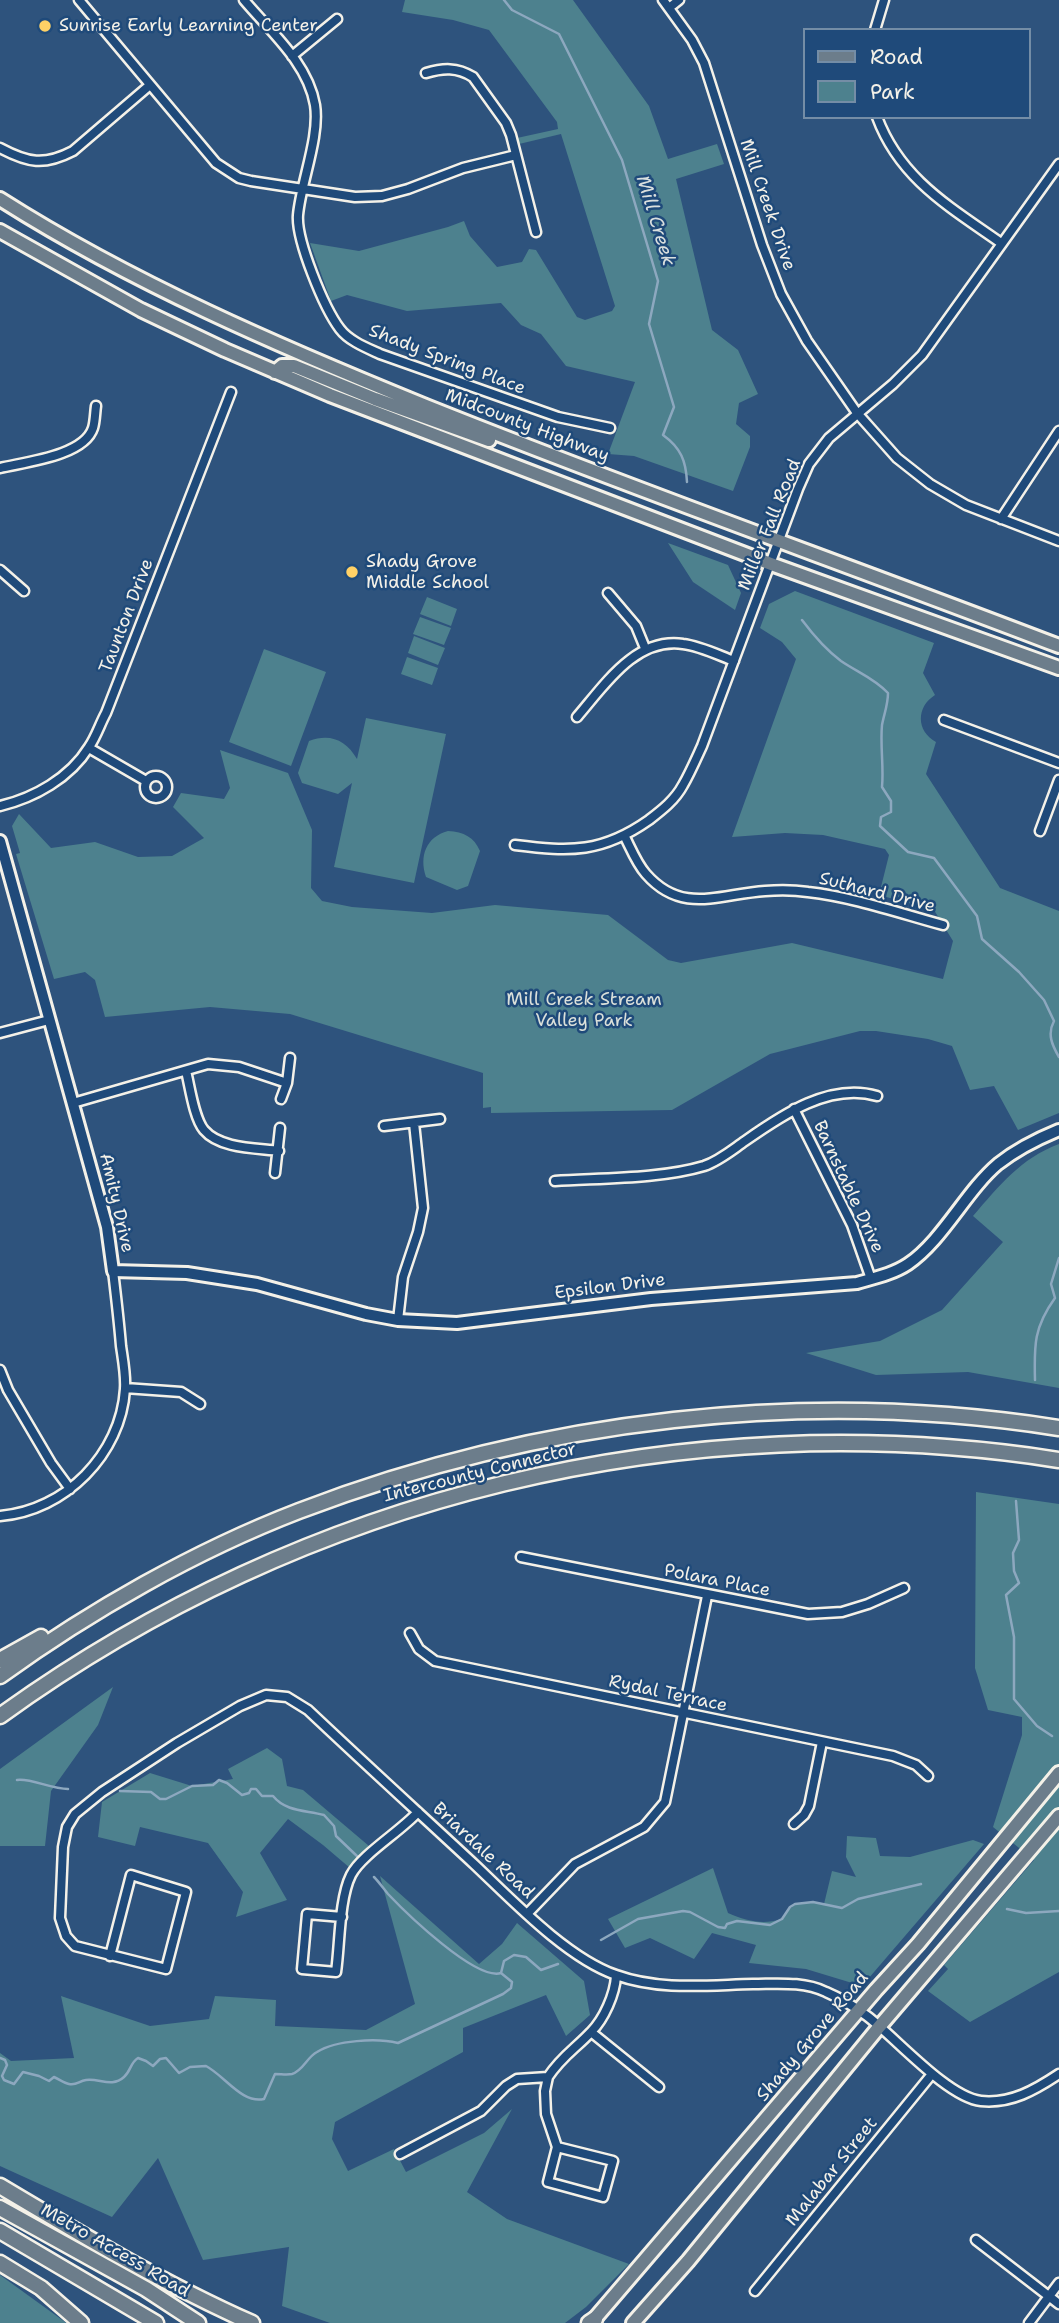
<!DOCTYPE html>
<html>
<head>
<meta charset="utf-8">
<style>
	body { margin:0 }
	#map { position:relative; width:1059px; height:2323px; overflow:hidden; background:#2e537d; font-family:"Shantell Sans",sans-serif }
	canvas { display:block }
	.legend { position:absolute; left:803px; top:28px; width:228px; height:91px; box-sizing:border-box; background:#1f4a7a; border:2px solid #748da6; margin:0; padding:9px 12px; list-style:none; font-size:21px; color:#f4f1e8 }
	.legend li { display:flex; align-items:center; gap:14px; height:35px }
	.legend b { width:35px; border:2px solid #748da6 }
</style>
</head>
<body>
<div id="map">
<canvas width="1059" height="2323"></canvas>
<ul class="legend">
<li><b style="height:9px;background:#6c7d8b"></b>Road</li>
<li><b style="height:19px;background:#4d818e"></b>Park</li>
</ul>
</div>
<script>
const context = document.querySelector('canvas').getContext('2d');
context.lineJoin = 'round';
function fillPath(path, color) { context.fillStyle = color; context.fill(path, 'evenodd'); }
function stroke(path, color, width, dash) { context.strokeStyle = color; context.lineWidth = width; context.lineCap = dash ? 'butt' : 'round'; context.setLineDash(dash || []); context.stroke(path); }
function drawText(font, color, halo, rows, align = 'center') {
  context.font = font + ' "Shantell Sans",sans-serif'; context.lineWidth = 5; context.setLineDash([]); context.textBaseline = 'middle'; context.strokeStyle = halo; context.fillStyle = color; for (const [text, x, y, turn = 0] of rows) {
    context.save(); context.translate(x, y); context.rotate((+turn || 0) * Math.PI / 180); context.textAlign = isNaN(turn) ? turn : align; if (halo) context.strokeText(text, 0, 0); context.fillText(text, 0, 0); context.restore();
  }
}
fillPath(new Path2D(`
	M405 0H573L649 106 668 159 717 144 724 164 676 179 712 330 738 350 758 394 739 403 736 424 750 436V447L733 491 634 456 608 454 635 382 566 366 541 334 521 325 501 303 407 311 347 295 331 301 310 243 359 251 448 227 464 221 470 236 497 267 522 262 529 249 536 250 577 317 585 320 612 311 615 306 561 134 519 144 517 138 558 129 557 122 489 30 453 20 402 12Z
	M668 543 728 565 741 593 735 610 693 582Z
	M795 591 934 643 923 673 935 695C916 707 916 731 936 742L926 774 1000 888 1059 911V1113L1018 1130 994 1086 970 1090 952 1046 928 1039 876 1031H860L770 1054 672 1110 491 1113V1107L483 1108V1073L290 1014 210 1007 105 1017 95 980 85 972 54 979 16 854 20 853 12 826 19 814 51 848 95 842 138 857 172 856 204 838 173 807 181 793 224 799 230 788 220 750 288 773 312 830 311 888 322 901 352 907 432 913 495 905 608 915 668 960 681 963 792 943 943 979 953 941 934 910 879 895 889 855 885 849 823 835 785 833 732 837 796 659 782 642 760 628 769 604Z
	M427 597 457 609 451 626 420 614Z
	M420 617 451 628 444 645 413 634Z
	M414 636 445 648 438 665 408 653Z
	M264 649 326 672 291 766 229 742Z
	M407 657 438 668 432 685 401 674Z
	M366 718 446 734 414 883 334 867 352 783 338 794 302 783 298 773 309 741C330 733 346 740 357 759Z
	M448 831C464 832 474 837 480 851L468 886 457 890 426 877C419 856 426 837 448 831Z
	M1059 1144V1388L968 1372 876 1375 806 1353 880 1341 942 1310 1003 1242 973 1216C999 1186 1021 1158 1059 1144Z
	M976 1492 1059 1504V1972L970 2022 928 1991 948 1969 944 1965 1034 1860 993 1827 1022 1735V1717L988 1710 975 1668Z
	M113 1687 98 1725 51 1791 45 1846H0V1769Z
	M267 1748 282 1759 287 1786 303 1790 369 1846 350 1868 323 1845 288 1819 260 1853 287 1900 236 1917 243 1892 208 1843 140 1827 135 1846 98 1837 102 1802 150 1773 192 1786 233 1779 228 1769Z
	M847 1836 876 1838 880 1856 910 1857 973 1840 984 1844 862 1986 806 1969 749 1963 756 1945 712 1933 694 1959 650 1938 625 1948 608 1919 713 1868 728 1913C747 1921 762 1925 782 1919 794 1900 803 1901 824 1904L832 1871 856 1877 846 1857Z
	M380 1876 479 1964 502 1944 517 1923 584 1981 590 2015 566 2036 546 1995 463 2028V2052L335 2122 332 2139 348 2171 394 2149 406 2172 484 2133 512 2109 467 2192 507 2219 629 2264 586 2307 565 2323H330L282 2306 289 2247 203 2260 158 2158 112 2217 0 2166V2053L11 2061 74 2058 61 1996 150 2026 209 2019 215 1996 276 2000 275 2026 366 2030 415 2004Z
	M0 2275 65 2322 66 2323H0Z`), '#4d818e');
stroke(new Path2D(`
	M504 0 512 10 559 34 622 160 658 281 649 324 674 407 663 435C681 448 686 461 687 482
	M802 620C814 636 825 649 841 661 857 672 874 678 888 693 888 705 884 714 882 725 880 746 884 767 882 787L891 801V812L881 817 880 826 908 852 934 858 977 916 982 939 1019 972 1044 1000 1054 1021C1047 1034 1052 1045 1059 1057
	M1035 1380C1034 1345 1034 1327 1055 1298L1051 1284 1059 1258
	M1016 1501 1019 1540 1013 1553 1014 1571 1019 1583 1006 1595 1014 1637V1699L1037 1726 1052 1736
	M17 1780C31 1778 51 1789 68 1789
	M120 1791 151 1792 160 1799H166L192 1786 213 1785 219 1780 227 1783 242 1795 249 1793 251 1789H256L262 1796H273C286 1812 306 1810 324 1815L334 1826 336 1836 358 1857
	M374 1877C379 1882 383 1888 388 1894 406 1913 476 1981 501 1973
	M1007 1909 1026 1913 1059 1911
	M601 1940 638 1919 683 1911 690 1912 718 1927 725 1928 727 1924 737 1921 770 1925 782 1919 790 1907 795 1904 813 1902 842 1908 858 1899 921 1884
	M0 2058 5 2060 7 2065 2 2076 4 2080 14 2084 23 2072 39 2076 49 2081 54 2077C59 2079 64 2083 69 2084 76 2086 79 2081 86 2080 99 2078 112 2088 124 2077 131 2071 130 2063 138 2058L146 2061 153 2066 160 2059 166 2058 179 2073 190 2067 206 2066C225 2076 242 2104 264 2099L275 2074C281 2074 287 2075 292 2074 303 2071 307 2057 317 2052 336 2040 377 2038 398 2043L503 1994 511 1988 512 1982 501 1973 504 1961 514 1955 526 1957 541 1970 558 1964`), '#8da8bf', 2.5);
const street = new Path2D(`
	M79 0 216 163 239 178 251 181 355 197 382 196 408 189 463 168 516 155
	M244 0C270 31 308 63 315 105 320 137 301 182 298 215 296 240 324 308 340 329 349 341 367 348 380 354L558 417 610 428
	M663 0 692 40 704 63 762 245 781 294 807 341 857 413 897 458 930 484 966 505 1059 541
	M669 8 679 0
	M875 30 884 0
	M292 56 337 19
	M426 73C443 68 457 67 473 77L506 123 511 135 536 232
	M877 117C900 179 950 207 1001 243
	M0 148C28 163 44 166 73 151L150 85
	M0 468C25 462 84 456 93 428 95 422 95 413 96 406
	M1001 519 1059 431
	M0 570 24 591
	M608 593 636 626 645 648
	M577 717C604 686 635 637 683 644 700 646 718 655 734 661
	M944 720 1059 763
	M89 748 146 781
	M145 787a11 11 0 1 1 22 0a11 11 0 1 1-22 0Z
	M0 806C34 798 70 778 89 747 96 737 100 724 106 713L231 392
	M1040 831 1059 780
	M625 837C631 849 637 864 646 874 682 915 719 894 765 891 779 890 794 890 808 892 853 897 899 913 943 925
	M515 845C571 852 602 853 649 820 662 810 675 800 683 785 690 773 696 759 702 746L798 489 809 464 829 438 893 384 922 355 1059 164
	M0 1033 49 1020
	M186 1071C190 1087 194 1118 204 1130 220 1149 257 1148 279 1151
	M281 1099 287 1083 290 1058
	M73 1103 208 1064 239 1067 287 1083
	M794 1109 852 1225 871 1279
	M384 1126 440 1119
	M275 1173 280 1128
	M555 1181C600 1178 661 1179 704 1166 719 1161 732 1150 745 1141 782 1115 830 1082 877 1096
	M398 1320 403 1277 418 1232 423 1208 414 1123
	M0 1370 8 1390 51 1463 70 1489
	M125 1388 181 1392 200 1404
	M0 1516C65 1511 121 1454 125 1389 126 1375 123 1360 121 1346 119 1321 116 1296 113 1271
	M521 1557 808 1614 842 1612 868 1604 904 1588
	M410 1633 419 1649 435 1661 893 1756 916 1765 928 1776
	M794 1824 804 1815 809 1806 822 1742
	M527 1914 575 1864 644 1827 665 1802 707 1596
	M342 1917 307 1914 302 1969 336 1972C340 1945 339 1899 351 1875 361 1855 401 1831 418 1812
	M110 1956 131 1875 186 1892 166 1969 75 1946 66 1936 60 1918 63 1847 67 1827 75 1814 102 1792 177 1743 240 1706 266 1695 287 1697 308 1710C363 1762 419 1813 475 1865 513 1901 567 1958 616 1975 660 1991 708 1985 753 1984 777 1984 803 1981 826 1992 840 1998 855 2007 867 2016 895 2037 947 2097 981 2101 1011 2104 1035 2090 1059 2074
	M591 2032 659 2087
	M548 2077 545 2091 546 2114 557 2147 548 2182 603 2197 613 2161 557 2147
	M400 2154 481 2111 506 2086 517 2079 548 2077C562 2056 575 2049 591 2032 604 2019 615 1994 616 1976
	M976 2240 1059 2304
	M755 2291 932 2074
	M1029 2323 1059 2283`);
const secondary = new Path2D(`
	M0 841 107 1227 113 1271 187 1273 257 1284 366 1314 398 1320 457 1323 651 1299 857 1283C874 1278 893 1274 908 1264 943 1240 966 1191 998 1164 1017 1149 1037 1139 1059 1130`);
const primary = new Path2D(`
	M0 199C132 283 281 347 426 406 635 490 848 565 1059 646
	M0 231 141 310 225 350 330 395 771 564 1059 668
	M275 372 282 366H294L375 399 489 440
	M591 2323 876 1990 918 1944 1059 1773
	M633 2323 688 2261 879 2027 1059 1816`);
const highway = new Path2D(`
	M0 1660 41 1637
	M0 1676C90 1611 195 1551 299 1511 539 1419 805 1388 1059 1428
	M0 1716C305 1495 686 1402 1059 1460
	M0 2186C82 2235 164 2284 252 2323
	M0 2208 146 2289 198 2323
	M0 2231 156 2323
	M0 2263 41 2288 81 2323
	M589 2323 595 2319`);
stroke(street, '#f4f1e8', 13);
stroke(secondary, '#f4f1e8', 16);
stroke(primary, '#f4f1e8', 18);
stroke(highway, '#f4f1e8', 19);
stroke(street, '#1f4a7a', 8);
stroke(secondary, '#1f4a7a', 10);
stroke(primary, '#6c7d8b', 12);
stroke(highway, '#6c7d8b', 14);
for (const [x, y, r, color] of [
	[45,26,7,"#ffd166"],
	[352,572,7,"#ffd166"]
]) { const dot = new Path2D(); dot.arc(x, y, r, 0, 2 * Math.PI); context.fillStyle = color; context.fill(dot); stroke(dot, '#1f4a7a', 2.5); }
drawText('18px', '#f4f1e8', '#1f4a7a', [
	["Sunrise Early Learning Center",59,26],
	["Shady Grove",366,562],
	["Middle School",366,583]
], 'left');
drawText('18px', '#f4f1e8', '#1f4a7a', [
	["Mill Creek Drive",767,205,71],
	["Shady Spring Place",447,360,21],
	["Midcounty Highway",527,426,21],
	["Miller Fall Road",770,525,-68],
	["Taunton Drive",127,616,-69],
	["Suthard Drive",877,893,14],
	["Barnstable Drive",848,1187,65],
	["Amity Drive",116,1203,77],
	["Epsilon Drive",610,1287,-7],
	["Intercounty Connector",480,1473,-14],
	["Polara Place",717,1581,11],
	["Rydal Terrace",668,1694,12],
	["Briardale Road",483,1851,43],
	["Shady Grove Road",813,2037,-50],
	["Malabar Street",832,2172,-51],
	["Metro Access Road",115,2251,30]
]);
drawText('18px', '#dbe0da', '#1f4a7a', [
	["Mill Creek Stream",584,1000],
	["Valley Park",584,1021]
]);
drawText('italic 19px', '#dadfde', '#1f4a7a', [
	["Mill Creek",655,221,73]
]);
</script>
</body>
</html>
